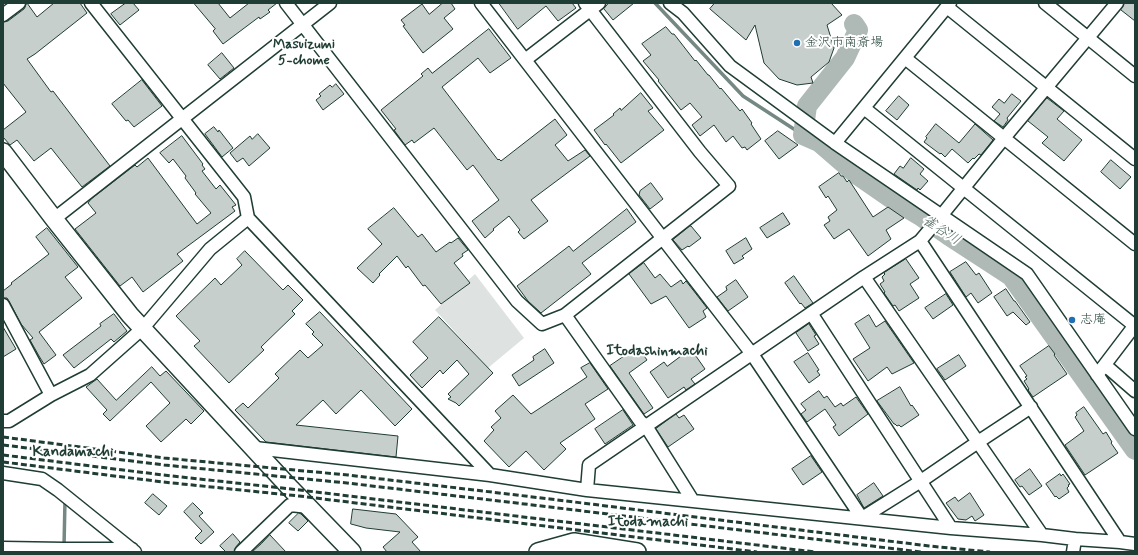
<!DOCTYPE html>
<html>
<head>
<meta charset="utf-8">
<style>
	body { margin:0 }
	#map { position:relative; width:1138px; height:555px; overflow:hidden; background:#fff; font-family:Mynerve,sans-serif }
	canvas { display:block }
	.frame { position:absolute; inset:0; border:4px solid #1f3d34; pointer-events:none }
</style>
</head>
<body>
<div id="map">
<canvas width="1138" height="555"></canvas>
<div class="frame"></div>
</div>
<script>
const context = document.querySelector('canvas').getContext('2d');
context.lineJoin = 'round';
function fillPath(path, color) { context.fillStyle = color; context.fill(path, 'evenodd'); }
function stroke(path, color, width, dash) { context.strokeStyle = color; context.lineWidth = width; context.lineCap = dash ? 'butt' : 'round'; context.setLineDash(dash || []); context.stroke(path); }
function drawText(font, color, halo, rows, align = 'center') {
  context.font = font + ' Mynerve,"Klee One",sans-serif'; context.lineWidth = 4; context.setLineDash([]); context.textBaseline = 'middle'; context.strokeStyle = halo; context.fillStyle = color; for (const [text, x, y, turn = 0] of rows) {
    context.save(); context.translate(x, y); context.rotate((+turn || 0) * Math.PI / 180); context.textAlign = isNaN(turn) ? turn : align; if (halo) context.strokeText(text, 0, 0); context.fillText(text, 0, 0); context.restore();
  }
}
fillPath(new Path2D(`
	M475 274 524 338 488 368 435 310Z`), '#dee3e2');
stroke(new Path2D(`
	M655 3 743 96 803 135
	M64 547 65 500`), '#758883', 3.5);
stroke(new Path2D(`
	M854 24 858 30 845 58 807 106 803 135 819 142 856 174 895 201 922 217 948 235 1011 276 1135 450`), '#afbab7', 20);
const building = new Path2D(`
	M27 3 37 17 54 3H80L87 13 35 54 27 59 51 92 53 91 110 166 82 187 51 148 34 161 17 140 10 145 3 137V130L26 112 3 83V22L8 21 24 9Z
	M126 3H133L139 10 120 25 111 14Z
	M194 3H218L230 18 249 3H277L268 10 270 12 260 19 259 17 223 44 213 31 215 29Z
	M443 3H451L455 9 444 18 453 29 423 53 403 26 405 25 401 20 422 4 429 14Z
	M499 3H572L576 8 558 21 546 6 518 29Z
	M609 3H634L613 20 604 9Z
	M715 3H831L842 15 827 25 834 48 829 62 811 77 813 83 797 85 779 79 764 63 755 25 746 40 710 9Z
	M1125 3H1135V21L1121 10Z
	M666 27 672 34H674L695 61 696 60 708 75H709L720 89 721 88 740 111 742 109 752 123 751 124 761 139 747 150 745 147 742 148 733 136 726 142 714 125 700 136 692 125 702 117 690 103 681 110 658 81 659 80 643 61 651 55 642 44Z
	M489 29 511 58 490 73 478 58 442 87 498 160 499 159 501 161 555 119 567 135 555 145 568 161 585 150 590 156 531 200 548 221 524 239 518 232 520 230 509 216 493 229 494 230 485 238 472 221 499 200 473 165 467 170 434 128 414 143 412 140 405 145 394 130 396 129 381 110 423 76 421 74 428 68 432 73Z
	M222 53 234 68 220 79 208 65Z
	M142 80 162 106 134 127 128 120 126 121 112 104Z
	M336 84 344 94 323 110 316 100 321 96 319 94 330 85 332 87Z
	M641 93 653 108 648 111 664 130 621 163 606 144 605 145 594 130 614 115 613 114 620 108 621 110Z
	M1012 94 1021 101 1007 118 1008 120 1003 127 994 121 1000 114 992 107 999 99 1004 103Z
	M899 96 909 105 897 120 886 111Z
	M1047 98 1064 111 1057 119 1082 140 1064 161 1042 143 1048 137 1028 121Z
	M936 124 959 143 975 124 993 140 981 155 979 154 974 159 973 158 968 163 952 149 945 157 941 153 940 154 924 142 927 138 926 137Z
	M214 127 218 132 219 130 233 148 222 157 205 134Z
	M778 131 798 145 779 159 765 141Z
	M258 134 270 148 249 166 243 158 237 162 230 153 250 136 252 139Z
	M182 136 203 164 202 165 205 169 202 171 216 189 220 185 236 205 232 207 235 211 177 254 183 261 143 292 132 277 120 286 75 229 96 213 88 203 91 199 135 165 137 167 148 158 197 224 211 213 195 194 196 193 185 178 186 176 173 159 169 163 160 153Z
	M911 158 924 169 920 174 928 181 920 190 918 188 917 190 894 174 900 166 903 168Z
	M1111 160 1131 177 1120 189 1101 172Z
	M839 173 841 176H843L847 182 849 180 873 217 888 207 904 218 886 230 891 239 868 256 849 229 834 239 824 225 830 221 828 217 837 210 828 196 826 198 819 187Z
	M651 183 663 199 650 209 639 195 640 191Z
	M394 208 418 237 422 234 436 252 450 242 451 243 458 238 468 250 462 254 463 256 454 263 470 283 441 304 425 285 423 286 408 266 406 268 397 256 379 274 380 275 373 283 357 268 382 244 368 229Z
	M627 209 636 222 582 263 591 274 541 313 528 301 517 286 569 246 573 251Z
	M783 213 790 224 767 238 760 228Z
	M690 226H691L701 238 689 247 688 246 682 250 673 240Z
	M47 228 78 267 65 277 82 298 39 332 56 355 44 364 39 356 30 340 33 338 21 324 9 301 7 298H3V291L12 284 11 283 49 254 36 237Z
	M746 238 752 249 742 256 744 258 734 264 726 251Z
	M245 251 283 290 288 285 303 300 292 311 295 314 261 347 264 350 229 383 194 346 200 341 176 316 215 278 221 285 242 265 237 259Z
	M906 259 919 278 910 284 919 298 899 311 895 305 893 306 884 293 885 292 880 284 884 281 882 277 885 274 884 273Z
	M966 262 976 275 979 273 992 293 978 303 971 293 966 297 950 272Z
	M644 263 655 278 660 274 671 287 681 280 683 284 686 281 707 308 703 311 706 317 689 328 666 296 651 304 629 274Z
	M794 276 813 303 805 308 801 303 800 304 785 283Z
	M736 280 748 297 728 311 717 297 727 290 726 287Z
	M1006 289 1014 301H1015L1030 322 1026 325 1013 312 1007 316 994 297Z
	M946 294 953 305 933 319 925 308Z
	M320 312 412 409 395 426 361 390 336 414 323 400 296 425 398 436 396 457 266 442 235 410 243 403 248 408 279 378 275 374 300 350 308 358 323 345 312 334 314 332 306 324Z
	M114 314 127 331 114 342 111 339 74 368 63 355 101 326 100 324Z
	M869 315 876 327 885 321 914 363 892 374 887 367 868 381 853 359 870 348 855 324Z
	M439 317 493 373 459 406 456 403 448 399 451 397 448 394 469 374 457 360 443 374 440 370 422 388 410 375 428 358 413 342Z
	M809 324 816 335 814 336 819 344 808 351 796 333Z
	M3 327 16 349 3 357Z
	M1049 346 1055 354 1054 355 1067 374 1033 397 1028 390 1029 389 1024 381 1027 379 1025 377 1027 376 1020 366Z
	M638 347 647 360 629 373 653 408 644 414 610 366Z
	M545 349 554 363 519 386 512 375 534 360 533 357Z
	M691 349 705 369 691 379 695 384 686 390 684 387 668 398 650 372 664 362 667 366Z
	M808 353 819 370 817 371 820 375 809 383 794 362Z
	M959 355 966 366 945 380 937 369Z
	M590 363 608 389 585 404 595 419 560 443 566 449 544 470 526 451 509 467 484 441 494 430 491 427 501 418 495 411 513 395 531 414 587 377 581 368Z
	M152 367 160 376 166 371 204 411 191 424 186 419 161 442 146 426 170 403 151 382 110 421 103 414 107 410 86 387 97 379 116 400Z
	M900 387 911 406 912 405 919 415 901 427 899 425 897 426 895 424H894L877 401Z
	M819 391 824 398 827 396 835 407 841 403 843 406 856 397 868 414 839 436 833 427 836 425 825 409 807 422 801 414 806 410 801 404Z
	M1084 407 1103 434 1106 432 1112 442 1111 443 1118 453 1085 475 1065 445 1084 431 1075 417 1077 415 1076 413Z
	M623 410 633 425 605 444 595 429Z
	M676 414 679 418 684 415 694 429 668 447 656 429Z
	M811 456 822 472 803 485 792 469Z
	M1030 469 1042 486 1029 495 1022 486 1020 487 1015 480Z
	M1060 474 1061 476 1063 474 1070 484 1068 485 1069 486 1067 488 1069 492 1059 499 1056 496 1055 497 1046 484Z
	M874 483 883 496 864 508 857 495Z
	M970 493 984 515 975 521 972 516 966 520 958 519 946 503 955 497 958 501Z
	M153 494 167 506 159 515 145 503Z
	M193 503 203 513 199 516 214 532 201 544 195 538 202 531 184 512Z
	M353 509 396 514 418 537 412 542 421 552H387L383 547 400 532 366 528 351 524Z
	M299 513 301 514 308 521 298 531 289 523Z
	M233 534 240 542 236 547 234 552H226L220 546Z
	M270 535 286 552H252L261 544Z`);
fillPath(building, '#c7cfcc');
stroke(building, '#1f3d34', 1);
const street = new Path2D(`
	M91 3 244 197 248 218 490 475
	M286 3 517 301 542 324 565 315 640 421 646 426 693 501
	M481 3 752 354 862 518 921 481 978 442 1031 407
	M670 3 683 13 730 66 835 143 1027 274 1135 429
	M1045 3 1135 76
	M947 7 1135 159
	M3 15 19 3
	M905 58 1135 244
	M525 60 599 3
	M864 108 1135 326
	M835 143 950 3
	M54 219 330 3
	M920 241 1120 542
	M864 277 1042 535
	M3 305 51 395
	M811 313 951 528
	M565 315 729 186 700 152 585 3
	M1105 365 1135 391
	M1097 375 1135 325
	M3 421H9L51 395 90 375 143 328 210 249 248 218
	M255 448 490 475 587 490 693 501 951 528 1042 535 1075 539 1120 542 1135 544
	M3 473 42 479 58 490 135 552
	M587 490 589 465 864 277 920 241 941 216 1004 138 1117 3
	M3 548 64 549H132
	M241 552 290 505 309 507
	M1073 552 1075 539`);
const secondary = new Path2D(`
	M3 152 54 219 130 315 291 489 352 552
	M538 552 574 542 637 552`);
stroke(street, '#1f3d34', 15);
stroke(secondary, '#1f3d34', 20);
stroke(street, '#fff', 12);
stroke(secondary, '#fff', 17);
stroke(new Path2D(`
	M3 437 164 458 348 475 550 499 929 546 990 552
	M3 445 164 465 347 483 550 507 921 552
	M3 455 163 475 291 489 815 552
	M3 462 163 482 299 496 757 552`), '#1f3d34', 3, [6, 3]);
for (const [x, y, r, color] of [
	[797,43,4,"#1f6fb2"],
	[1072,320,4,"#1f6fb2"]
]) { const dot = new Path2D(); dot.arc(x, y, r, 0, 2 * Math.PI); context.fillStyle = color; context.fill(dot); stroke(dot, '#fff', 1.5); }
drawText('13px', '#1f3d34', '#fff', [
	["金沢市南斎場",805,43],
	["志庵",1080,320]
], 'left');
drawText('bold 14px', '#1f3d34', '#fff', [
	["Masuizumi",304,45],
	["5-chome",304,61]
]);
drawText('italic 14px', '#4a625b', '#fff', [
	["雀谷川",941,231,33]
]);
drawText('bold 15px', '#1f3d34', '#fff', [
	["Itodashinmachi",657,352],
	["Kandamachi",73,453],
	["Itodamachi",648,523]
]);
</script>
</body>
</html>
